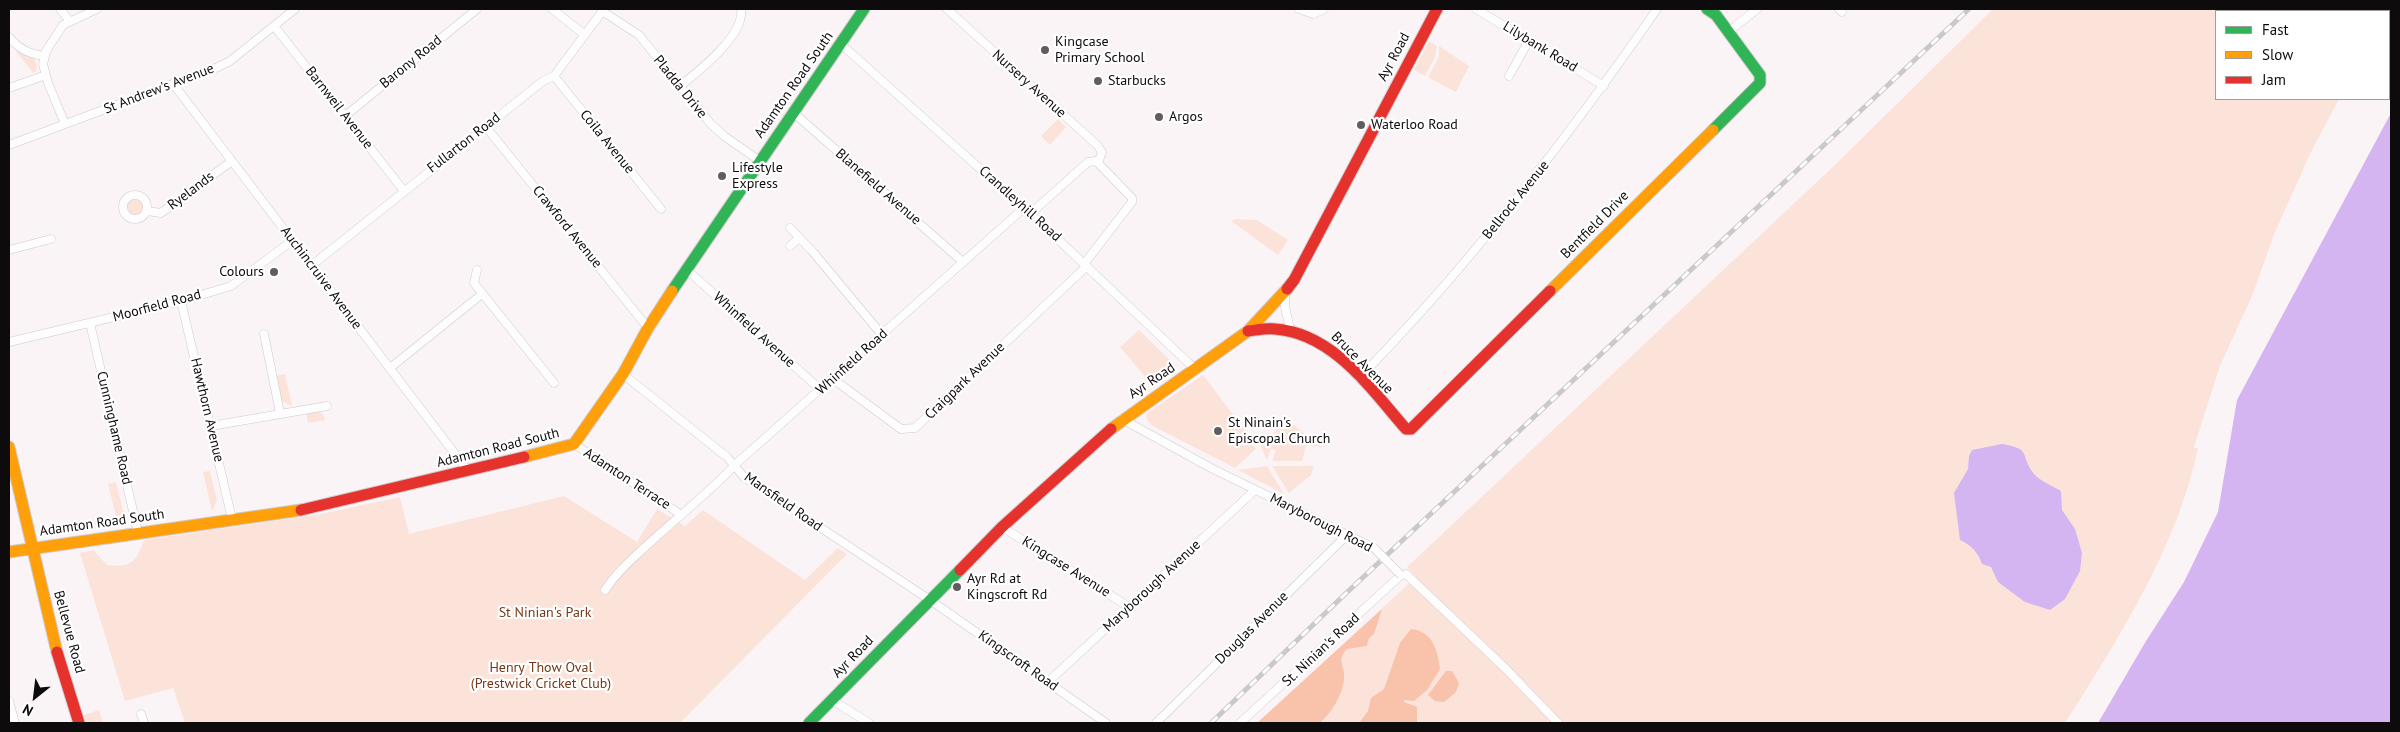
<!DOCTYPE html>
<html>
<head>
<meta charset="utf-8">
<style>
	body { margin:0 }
	#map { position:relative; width:2400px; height:732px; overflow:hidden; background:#faf4f7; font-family:"PT Sans",sans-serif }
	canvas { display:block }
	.frame { position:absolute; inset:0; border:10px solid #0e0b0c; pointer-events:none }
	.legend { position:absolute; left:2215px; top:10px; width:175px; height:90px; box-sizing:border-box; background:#fff; border:1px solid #9f9d9e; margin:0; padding:6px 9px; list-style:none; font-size:15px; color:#0e0b0c }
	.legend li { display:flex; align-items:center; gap:10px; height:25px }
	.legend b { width:25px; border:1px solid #9f9d9e }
	.north { position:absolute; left:10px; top:672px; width:50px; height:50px; -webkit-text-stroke:4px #fff; paint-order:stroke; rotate:209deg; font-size:14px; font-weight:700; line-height:20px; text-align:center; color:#0e0b0c }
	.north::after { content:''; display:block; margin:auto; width:18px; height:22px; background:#0e0b0c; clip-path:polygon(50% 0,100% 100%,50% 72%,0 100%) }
</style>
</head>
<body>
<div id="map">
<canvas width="2400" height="732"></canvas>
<div class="frame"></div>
<ul class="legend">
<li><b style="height:6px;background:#30b455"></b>Fast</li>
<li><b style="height:6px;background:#ff9f0a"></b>Slow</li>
<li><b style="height:6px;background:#e5322d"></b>Jam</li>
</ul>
<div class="north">N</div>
</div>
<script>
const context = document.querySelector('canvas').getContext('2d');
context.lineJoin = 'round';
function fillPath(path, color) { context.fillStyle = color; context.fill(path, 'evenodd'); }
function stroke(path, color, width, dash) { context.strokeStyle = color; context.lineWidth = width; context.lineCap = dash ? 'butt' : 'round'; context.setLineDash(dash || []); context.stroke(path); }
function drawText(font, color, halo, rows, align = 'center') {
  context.font = font + ' "PT Sans",sans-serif'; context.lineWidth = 4.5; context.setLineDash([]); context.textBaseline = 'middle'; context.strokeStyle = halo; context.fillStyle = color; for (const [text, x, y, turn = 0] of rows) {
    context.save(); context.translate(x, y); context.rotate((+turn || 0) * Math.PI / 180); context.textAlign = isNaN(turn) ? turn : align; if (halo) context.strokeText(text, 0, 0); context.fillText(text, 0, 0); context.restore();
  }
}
fillPath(new Path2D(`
	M1993 9H2391L2389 14V11H2216V99H2339L2310 154 2275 232 2252 296 2220 366 2194 447 2198 449C2176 549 2119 638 2065 723H1257L1416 577 1407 567 1836 164Z
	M1429 41 1437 46 1435 57 1425 76 1414 70Z
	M1439 46 1469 66 1456 92 1429 78V75L1439 57Z
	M16 51 34 58 37 66 36 72 33 73Z
	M1058 119 1066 127 1050 145 1041 136Z
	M126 207a9 9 0 1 1 18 0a9 9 0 1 1-18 0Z
	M1236 219 1257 220 1288 240 1278 255 1231 221Z
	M1139 330 1175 365 1176 368 1151 384 1120 347Z
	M285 374 292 406 281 401 275 376Z
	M1203 375 1254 442 1252 445 1256 449 1235 468 1151 425 1146 418 1147 413Z
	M318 411 324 416 325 420 308 423 306 413Z
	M1286 419 1323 448 1311 445 1306 446 1302 461H1272L1276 450 1271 449 1267 460 1261 447Z
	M1267 466 1284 494 1238 470Z
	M1272 466H1314L1311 475 1289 493Z
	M210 471 217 501 212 511 203 472Z
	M116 482 124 515 118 525 110 526 109 517 116 516 108 484Z
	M564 496 637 542 657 509 685 526 703 510 805 580 838 548 847 554 680 723H185L173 688 125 701 80 553 93 550 107 565C131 568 137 561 144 540L321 514 400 497 409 534Z
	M99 710 103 723H86L84 715Z`), '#fce3da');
fillPath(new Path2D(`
	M1382 609 1374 634 1369 638 1367 646 1347 649C1335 662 1346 665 1344 678 1343 695 1331 713 1320 723H1257Z
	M1411 629C1433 631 1438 651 1440 669L1427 690 1414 701 1404 700V702L1417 707V723H1359L1368 711 1371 698 1384 689 1400 643Z
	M1446 671H1452L1459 683 1456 692 1444 702 1435 701 1428 695Z`), '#f9c2ab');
fillPath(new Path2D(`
	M2391 113V723H2098L2146 641 2184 582 2218 512 2237 400Z
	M2002 444C2033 449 2019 455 2034 474 2039 480 2054 487 2061 491L2062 510 2075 529 2082 553 2080 571 2065 599 2050 610 2025 602 1998 582 1991 567 1982 564C1979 553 1970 544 1960 540L1954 493 1968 469 1969 456 1972 450Z`), '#d4b4f1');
const street = new Path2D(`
	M60 9 69 20
	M552 9 585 35
	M947 9 1097 145 1102 152 1098 163
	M1299 9 1313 14 1324 9
	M1476 9 1604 86
	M1839 9 1842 12
	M602 11 639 35 710 123 724 136 760 161
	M274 26 404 191
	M1728 32 1757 9
	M9 37C19 49 29 54 45 56
	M841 44 1046 228 1195 369
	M554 76 661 209
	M1509 76 1529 40
	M174 85 468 471
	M680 86C699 71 745 35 741 9
	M9 88 46 75
	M794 113 963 262
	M345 116 477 9
	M65 124 48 83 43 64 46 51 63 25 97 9
	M486 127 648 328
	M9 145 218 67 230 61 295 9
	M123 207a12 12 0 1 1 24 0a12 12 0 1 1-24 0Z
	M147 211 161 213 232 161
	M1030 214 1088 162 1096 161 1132 198V202L1084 264
	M790 228 813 252 882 335
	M790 246 799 238
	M9 250 51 239
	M311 266 543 81 554 76 604 9
	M686 269 821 390
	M477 270 474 283 554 383
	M1285 292V307L1290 329
	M181 301 232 519
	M90 323 138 533
	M264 334 280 413
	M9 342 181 301 231 286 292 241
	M390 368 482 294
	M623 374 727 457 744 477 930 600 1106 723
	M1359 378C1470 265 1567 139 1657 9
	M833 379 901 429 915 428 1087 266
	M1122 419 1211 468 1374 548
	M211 426 327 406
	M574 444 680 514
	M1002 527 1129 607
	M605 590C616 573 630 561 644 548 675 519 709 493 738 462L1024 208
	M1048 682 1255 490
	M832 700 869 723
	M9 701 15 723
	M141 714 144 723
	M1156 723 1348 534
	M1240 723 1401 575 1406 574 1506 669 1558 723`);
const fast = new Path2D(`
	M1707 9 1716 15 1760 75V83L1713 130
	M672 291 864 9
	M809 723 960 570`);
const slow = new Path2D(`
	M1550 291 1713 130
	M1111 429 1248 331 1287 289
	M9 447 57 652
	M524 457 574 444 623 374 648 328 672 291
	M9 552 301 510`);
const jam = new Path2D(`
	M1287 289 1294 280 1437 9
	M1248 331C1257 330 1266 328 1275 329 1333 333 1371 389 1406 429H1411L1550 291
	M301 510 524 457
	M960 570 1002 527 1111 429
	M57 652 79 723`);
stroke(street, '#cfcacc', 9);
stroke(fast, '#cfcacc', 13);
stroke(slow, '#cfcacc', 13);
stroke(jam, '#cfcacc', 13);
stroke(street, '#fefdfe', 8);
stroke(fast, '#30b455', 11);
stroke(slow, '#ff9f0a', 11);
stroke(jam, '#e5322d', 11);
const rail = new Path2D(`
	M1211 723 1341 598 1969 9`);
stroke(rail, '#cac9c9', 5);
stroke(rail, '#fff', 3, [9]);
const streetBridge = new Path2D(`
	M1374 548 1401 575`);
stroke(streetBridge, '#cfcacc', 9, []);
stroke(streetBridge, '#fefdfe', 8);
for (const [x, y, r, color] of [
	[1045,50,5,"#615d5e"],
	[1098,81,5,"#615d5e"],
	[1159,117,5,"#615d5e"],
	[1361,125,5,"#615d5e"],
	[722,176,5,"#615d5e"],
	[274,272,5,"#615d5e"],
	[1218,431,5,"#615d5e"],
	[957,587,5,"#615d5e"]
]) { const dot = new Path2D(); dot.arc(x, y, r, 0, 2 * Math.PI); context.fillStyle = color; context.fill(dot); stroke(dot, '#fff', 2); }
drawText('14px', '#0e0b0c', '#fff', [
	["Kingcase",1055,42],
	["Primary School",1055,58],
	["Starbucks",1108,81],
	["Argos",1169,117],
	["Waterloo Road",1371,125],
	["Lifestyle",732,168],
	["Express",732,184],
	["Colours",264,272,"right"],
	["St Ninain's",1228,423],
	["Episcopal Church",1228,439],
	["Ayr Rd at",967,579],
	["Kingscroft Rd",967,595]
], 'left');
drawText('14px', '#0e0b0c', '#fff', [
	["Lilybank Road",1540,47,31],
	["Ayr Road",1394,57,-62],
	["Barony Road",411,62,-39],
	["Nursery Avenue",1029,84,42],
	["Adamton Road South",794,85,-55],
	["Pladda Drive",680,87,51],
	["St Andrew's Avenue",159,89,-21],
	["Barnweil Avenue",339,108,52],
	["Coila Avenue",607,142,51],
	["Fullarton Road",464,143,-38],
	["Blanefield Avenue",878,187,41],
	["Ryelands",191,191,-37],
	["Bellrock Avenue",1516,200,-51],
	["Crandleyhill Road",1020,204,42],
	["Bentfield Drive",1595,225,-45],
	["Crawford Avenue",567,227,51],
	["Auchincruive Avenue",321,278,53],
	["Moorfield Road",157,306,-15],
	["Whinfield Avenue",754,330,42],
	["Whinfield Road",852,362,-42],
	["Bruce Avenue",1362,363,45],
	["Craigpark Avenue",965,381,-44],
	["Ayr Road",1152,381,-34],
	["Hawthorn Avenue",207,410,77],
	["Cunninghame Road",114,428,77],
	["Adamton Road South",498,448,-14],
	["Adamton Terrace",627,479,33],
	["Mansfield Road",783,502,35],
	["Adamton Road South",102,523,-8],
	["Maryborough Road",1321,523,27],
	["Kingcase Avenue",1066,567,32],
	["Maryborough Avenue",1152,586,-43],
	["Douglas Avenue",1252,628,-45],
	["Bellevue Road",69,632,75],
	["St. Ninian's Road",1321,650,-43],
	["Ayr Road",853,657,-46],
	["Kingscroft Road",1018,661,35]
]);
drawText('14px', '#743818', '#fff', [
	["St Ninian's Park",545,613],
	["Henry Thow Oval",541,668],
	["(Prestwick Cricket Club)",541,684]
]);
</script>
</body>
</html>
